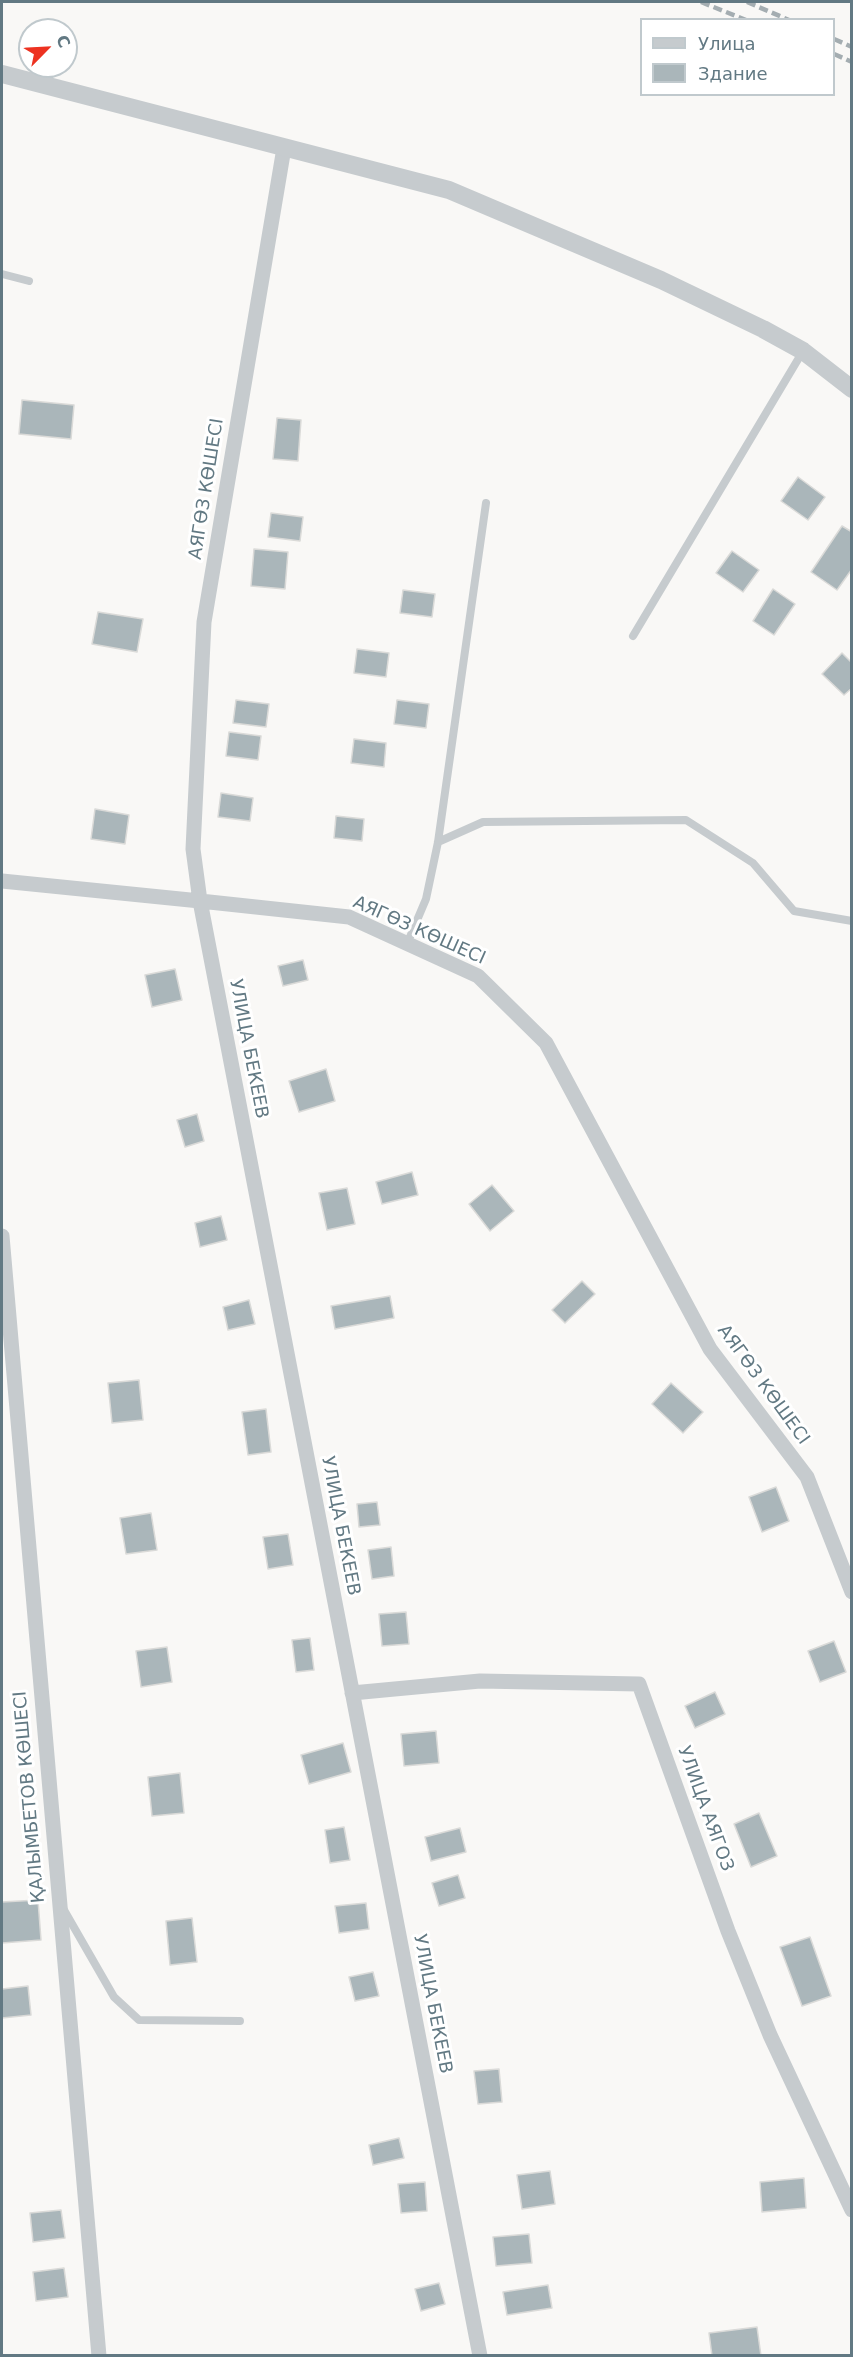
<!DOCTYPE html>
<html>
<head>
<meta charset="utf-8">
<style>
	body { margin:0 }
	#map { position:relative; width:853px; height:2357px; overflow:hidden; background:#f9f8f6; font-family:"DejaVu Sans",sans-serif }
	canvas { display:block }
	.frame { position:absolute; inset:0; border:3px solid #627983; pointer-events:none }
	.legend { position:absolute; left:640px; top:18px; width:195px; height:78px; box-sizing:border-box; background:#fff; border:2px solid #c0c9cd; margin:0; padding:8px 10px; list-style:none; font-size:18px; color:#627983 }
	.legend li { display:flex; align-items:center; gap:12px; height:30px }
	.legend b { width:30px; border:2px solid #c0c9cd }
	.north { position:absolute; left:18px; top:18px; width:60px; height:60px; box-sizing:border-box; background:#fff; border:2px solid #c0c9cd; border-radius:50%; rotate:66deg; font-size:16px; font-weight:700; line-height:24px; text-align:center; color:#627983 }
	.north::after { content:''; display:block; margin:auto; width:21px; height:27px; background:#ed3221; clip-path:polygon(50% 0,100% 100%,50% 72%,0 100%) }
</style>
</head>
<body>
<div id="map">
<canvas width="853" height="2357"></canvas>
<div class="frame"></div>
<ul class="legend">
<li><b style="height:8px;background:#c6cbce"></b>Улица</li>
<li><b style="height:16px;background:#aab6ba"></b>Здание</li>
</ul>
<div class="north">С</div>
</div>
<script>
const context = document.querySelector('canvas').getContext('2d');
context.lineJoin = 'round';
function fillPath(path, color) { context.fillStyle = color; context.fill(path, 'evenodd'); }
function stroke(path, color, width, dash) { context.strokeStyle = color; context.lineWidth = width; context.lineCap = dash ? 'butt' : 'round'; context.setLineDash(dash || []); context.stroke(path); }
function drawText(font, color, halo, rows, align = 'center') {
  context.font = font + ' "DejaVu Sans",sans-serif'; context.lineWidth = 6; context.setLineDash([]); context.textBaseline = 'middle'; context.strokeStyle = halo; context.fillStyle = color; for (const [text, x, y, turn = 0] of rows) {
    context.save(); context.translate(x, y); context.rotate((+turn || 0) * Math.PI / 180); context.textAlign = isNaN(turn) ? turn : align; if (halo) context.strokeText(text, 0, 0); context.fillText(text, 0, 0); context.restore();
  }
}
const building = new Path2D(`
	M22 400 74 405 71 439 19 434Z
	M277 418 301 420 298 461 273 459Z
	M798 477 825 497 808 520 781 501Z
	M271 513 303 517 300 541 268 537Z
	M842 526 852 532V569L837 590 811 572Z
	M254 549 288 552 285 589 251 586Z
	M732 551 759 570 743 592 716 573Z
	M773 589 795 604 774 635 753 621Z
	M403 590 435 594 432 617 400 613Z
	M98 612 143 619 137 652 92 644Z
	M357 649 389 653 386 677 354 673Z
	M842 653 852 663V688L844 695 822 674Z
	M236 700 269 704 266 727 233 723Z
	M397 700 429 704 426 728 394 724Z
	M229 732 261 736 258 760 226 756Z
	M354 739 386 743 384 767 351 763Z
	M221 793 253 798 250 821 218 817Z
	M95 809 129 815 125 844 91 839Z
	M336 816 364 819 362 841 334 838Z
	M303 960 308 980 283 986 278 966Z
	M175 969 182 1000 152 1007 145 975Z
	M326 1069 335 1101 299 1112 289 1081Z
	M197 1114 204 1141 185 1147 177 1120Z
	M412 1172 418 1195 382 1204 376 1182Z
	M492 1185 514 1211 490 1231 469 1204Z
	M347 1188 355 1224 327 1230 319 1193Z
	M221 1216 227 1240 200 1247 195 1223Z
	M582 1281 595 1294 565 1323 552 1310Z
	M390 1296 394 1318 335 1329 331 1306Z
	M249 1300 255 1324 228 1330 223 1307Z
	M139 1380 143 1420 112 1423 108 1383Z
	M671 1383 703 1412 683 1433 652 1404Z
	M266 1409 271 1452 248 1455 242 1412Z
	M776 1487 789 1521 762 1532 749 1497Z
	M377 1502 380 1525 359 1527 357 1504Z
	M151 1513 157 1550 126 1554 120 1518Z
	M288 1534 293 1565 268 1569 263 1537Z
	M391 1547 394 1576 372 1579 368 1550Z
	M406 1612 409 1644 382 1646 379 1614Z
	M310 1638 314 1670 296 1672 292 1640Z
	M834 1641 846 1672 820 1682 808 1651Z
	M167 1647 172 1682 141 1687 136 1651Z
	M715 1692 725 1714 695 1728 685 1706Z
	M436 1731 439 1763 404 1766 401 1734Z
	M343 1743 351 1772 309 1784 301 1755Z
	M180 1773 184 1813 152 1816 148 1777Z
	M759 1813 777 1856 751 1867 734 1824Z
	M344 1827 350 1860 330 1863 325 1830Z
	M460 1828 466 1852 431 1861 425 1837Z
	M458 1875 465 1898 439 1906 432 1883Z
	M38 1900 41 1940 2 1943V1902Z
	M366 1903 369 1929 339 1933 335 1906Z
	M192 1918 197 1962 170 1965 166 1921Z
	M810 1937 831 1996 802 2006 780 1947Z
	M373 1972 379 1996 355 2001 349 1977Z
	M28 1986 31 2015 2 2018V1989Z
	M499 2069 502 2102 478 2104 474 2071Z
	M399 2138 404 2158 373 2165 369 2145Z
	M550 2171 555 2204 522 2209 517 2175Z
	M804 2178 806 2208 762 2212 760 2182Z
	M425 2182 427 2211 401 2213 398 2184Z
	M61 2210 65 2238 33 2242 30 2213Z
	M529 2234 532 2263 496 2266 493 2237Z
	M64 2268 68 2297 36 2301 33 2272Z
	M439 2283 445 2304 421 2311 415 2289Z
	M548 2285 552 2308 507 2315 503 2292Z
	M757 2327 761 2356H712L709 2333Z`);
fillPath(building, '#aab6ba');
stroke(building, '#dadad8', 1.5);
stroke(new Path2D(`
	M2 274 29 281
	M633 636 803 351
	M438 842 483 822 686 820 753 863 794 911 852 921
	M407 944 426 899 438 842 486 503
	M64 1910 114 1997 139 2020 240 2021`), '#c6cbce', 8);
stroke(new Path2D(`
	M284 148 204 622 193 849 200 901 349 917 478 976 546 1043 710 1349 807 1477 852 1592
	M2 881 200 901 480 2356
	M2 1236 99 2356
	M352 1693 480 1681 639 1684 728 1931 770 2035 852 2210`), '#c6cbce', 15);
stroke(new Path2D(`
	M2 74 449 190 661 280 763 329 803 351 852 389`), '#c6cbce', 18);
stroke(new Path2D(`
	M701 2 746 20
	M747 2 789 20
	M834 39 852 47
	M834 54 852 62`), '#a4adb1', 4.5, [9, 4.5]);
drawText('18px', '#627983', '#fff', [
	["АЯГӨЗ КӨШЕСІ",207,489,-81],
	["АЯГӨЗ КӨШЕСІ",419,931,24],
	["УЛИЦА БЕКЕЕВ",248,1049,79],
	["АЯГӨЗ КӨШЕСІ",763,1385,54],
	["УЛИЦА БЕКЕЕВ",340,1526,79],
	["ҚАЛЫМБЕТОВ КӨШЕСІ",30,1797,-95],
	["УЛИЦА АЯГОЗ",705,1809,70],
	["УЛИЦА БЕКЕЕВ",432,2004,79]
]);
</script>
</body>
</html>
